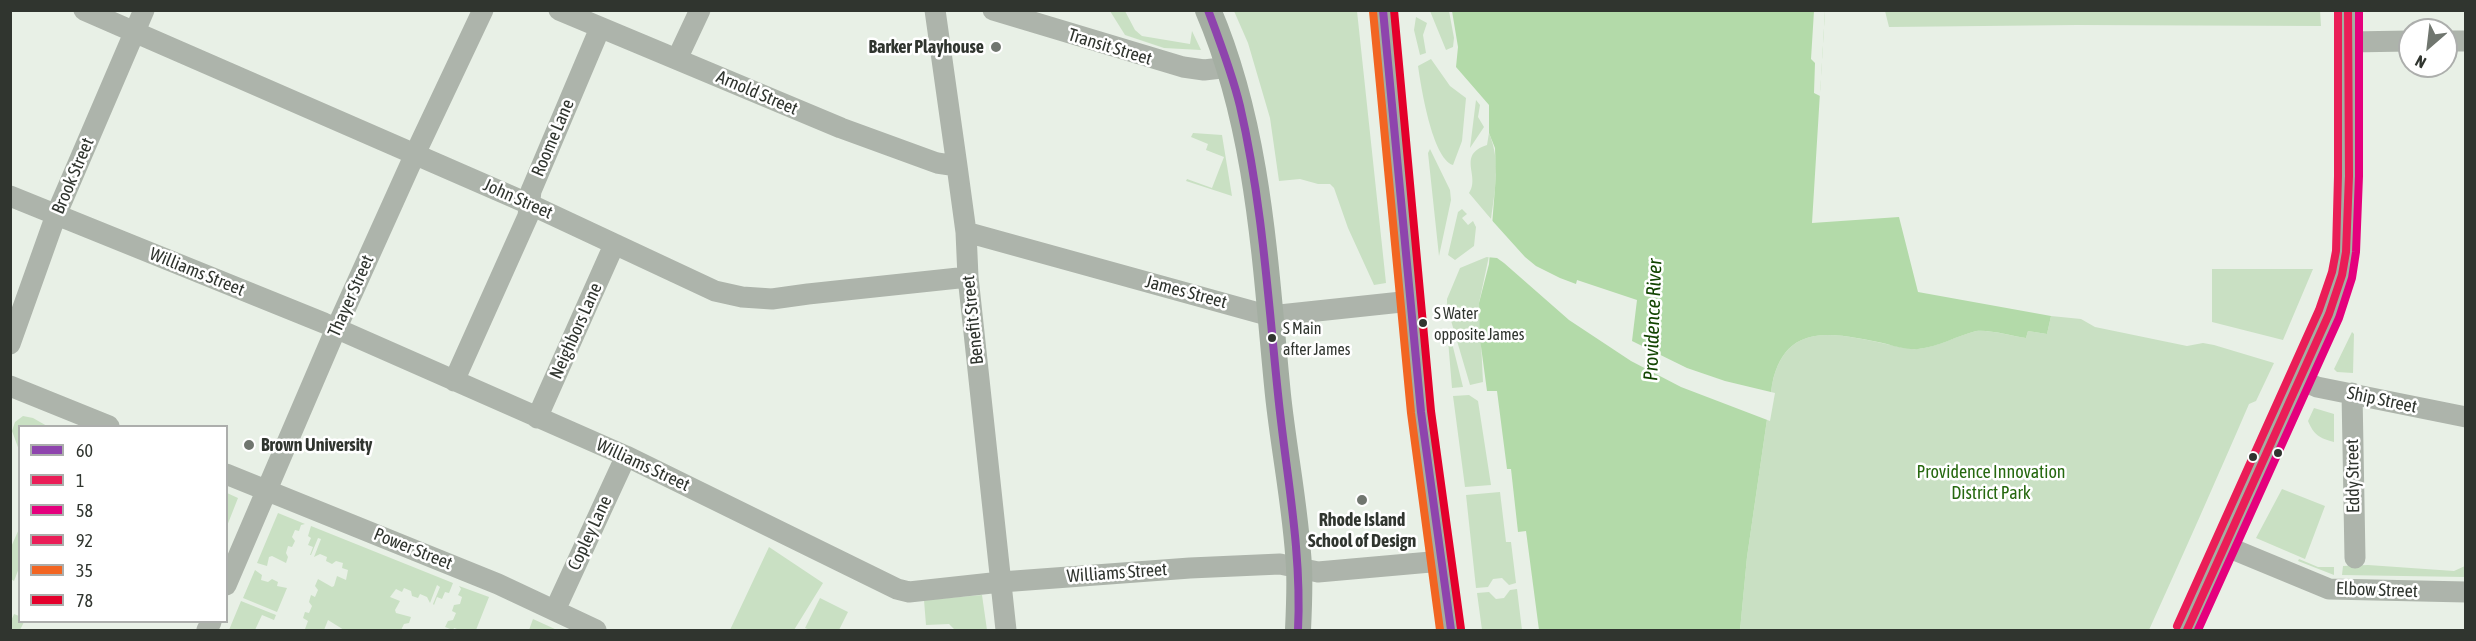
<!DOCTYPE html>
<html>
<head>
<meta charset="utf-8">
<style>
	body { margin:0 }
	#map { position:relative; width:2476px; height:641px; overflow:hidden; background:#e8f0e6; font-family:"Asap Condensed",sans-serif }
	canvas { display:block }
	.frame { position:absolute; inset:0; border:12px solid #30352f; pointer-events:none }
	.legend { position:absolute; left:18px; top:425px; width:210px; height:198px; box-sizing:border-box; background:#fff; border:2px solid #acaeac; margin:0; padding:8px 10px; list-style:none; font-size:18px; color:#30352f }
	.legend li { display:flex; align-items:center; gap:12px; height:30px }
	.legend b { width:30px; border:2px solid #acaeac }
	.north { position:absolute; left:2398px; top:18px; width:60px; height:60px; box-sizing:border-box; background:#fff; border:2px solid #acaeac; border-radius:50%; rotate:208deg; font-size:16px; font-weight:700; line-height:24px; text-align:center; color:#30352f }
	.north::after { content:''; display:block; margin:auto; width:21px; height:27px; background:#70766f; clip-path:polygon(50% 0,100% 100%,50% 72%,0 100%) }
</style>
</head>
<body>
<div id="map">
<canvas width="2476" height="641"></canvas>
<div class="frame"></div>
<ul class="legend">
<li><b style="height:8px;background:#8e44ad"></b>60</li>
<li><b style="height:8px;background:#ea1d57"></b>1</li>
<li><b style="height:8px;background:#e5007d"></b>58</li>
<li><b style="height:8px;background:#ea1d57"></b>92</li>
<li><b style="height:8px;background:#f26522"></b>35</li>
<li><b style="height:8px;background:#e4002b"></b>78</li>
</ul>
<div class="north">N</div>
</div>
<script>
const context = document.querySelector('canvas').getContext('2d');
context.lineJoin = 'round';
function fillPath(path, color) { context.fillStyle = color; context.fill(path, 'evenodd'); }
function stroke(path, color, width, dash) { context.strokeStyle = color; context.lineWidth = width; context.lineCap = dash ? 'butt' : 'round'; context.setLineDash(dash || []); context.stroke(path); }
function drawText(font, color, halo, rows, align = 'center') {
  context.font = font + ' "Asap Condensed",sans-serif'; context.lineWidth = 5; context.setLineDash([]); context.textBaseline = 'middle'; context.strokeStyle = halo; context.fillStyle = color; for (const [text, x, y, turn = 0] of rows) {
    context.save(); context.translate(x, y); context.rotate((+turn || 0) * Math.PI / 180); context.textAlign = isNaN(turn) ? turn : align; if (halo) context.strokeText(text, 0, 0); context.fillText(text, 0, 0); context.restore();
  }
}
fillPath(new Path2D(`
	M2320 10 2321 26H2319L2077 25 1889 27 1885 11Z
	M1110 11H1125L1135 30 1142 36 1190 44 1192 31 1201 50 1164 48 1125 35Z
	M1234 11H1357L1386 283 1374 285 1348 228 1334 188 1330 184H1318L1300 179 1279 181 1270 118 1248 43Z
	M1430 11H1449L1454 38 1453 47 1446 50Z
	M1416 17 1427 23 1423 35 1426 53 1420 55 1414 30Z
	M1431 59 1450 86 1466 98 1462 141 1453 165C1432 158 1421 86 1418 66Z
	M1476 100 1480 105 1478 117 1484 127 1470 148Z
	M1193 133 1222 135 1232 196 1186 181 1187 179 1212 188 1224 157 1206 150 1208 144 1191 137Z
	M1489 133C1501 162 1495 189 1491 219L1469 193C1481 176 1456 155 1487 145Z
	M1430 149 1450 190 1451 200 1439 256 1428 153Z
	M1462 209 1467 214 1462 218 1468 225 1473 221 1476 227 1474 246 1455 260 1448 255 1458 212Z
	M1489 256 1479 303 1483 382 1470 385 1447 307V299L1460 268Z
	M2212 269H2313L2283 340 2212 322Z
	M2051 316 2081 319 2095 327 2187 346 2203 343 2214 345 2274 363 2256 401 2249 404C2217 478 2183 555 2149 630H1740L1747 557 1772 385C1785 319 1837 334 1886 344 1897 346 1908 350 1918 349 1938 347 1956 336 1976 331 1987 329 2013 336 2026 338L2028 331 2047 334Z
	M2352 332 2354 334 2353 373 2337 372 2334 369Z
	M1448 340 1452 343 1463 387 1452 388Z
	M1469 395 1478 401 1491 485 1465 487 1453 396Z
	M2314 408 2334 414V442C2319 438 2314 435 2308 421Z
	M23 416 33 418 47 426H20L19 450 12 431 15 422Z
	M2282 489 2325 506 2305 559 2256 538Z
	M1500 492 1506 542H1511L1516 583 1509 585 1502 578 1493 579 1488 587 1476 588 1466 495Z
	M227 493 238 498 227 526Z
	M278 513 305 524 301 525 299 531 295 530 292 537 295 541 292 547 288 546 286 553 288 557 286 563 272 556 269 557 267 566 257 563Z
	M311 526 453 583 449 593 445 592 442 599 437 597 434 605 433 604 440 587 437 585 430 603 427 597 420 594 418 598 412 596 411 591 404 588 402 592 396 589 390 597 400 601 395 610 396 613 411 617 409 623 404 624 401 630H344L328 620 324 630 305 629 308 621 303 618 305 612 309 613 312 606 309 602 311 595 315 597 318 590 315 586 318 579 332 587 334 586 337 576 346 580 348 570 342 568 343 563 336 561 332 564 326 561 327 557 320 554 314 557 321 539 318 538 311 555H310L313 547 308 545 311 538 308 536Z
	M19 529V568L14 581 11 579V547Z
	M769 547 823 583 794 630H730Z
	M2299 559 2318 567H2334V575L2298 561Z
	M2368 565 2454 571 2465 566V577L2342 575 2343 566Z
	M255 570 262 575 261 580 268 582 272 579 278 582 277 586 287 588 277 612 243 598Z
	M459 586 489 597 476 630H460L454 628 453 630 445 627 448 621 453 620 456 613 452 611 454 605 460 604 462 597 458 595 461 589Z
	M1517 589 1522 630H1482L1477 593 1489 592 1496 599 1504 598 1510 590Z
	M982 595 987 630H955L949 624 926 625 924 600Z
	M820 598 848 612 839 630H810L805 628Z
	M241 601 276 615 274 620 262 615 255 630H229Z
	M14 614 19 616 20 622H24L20 630H11V621Z
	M533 619 557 630H529Z`), '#c9e0c3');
fillPath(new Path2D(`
	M1452 11H1825L1812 223 1899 217 1918 292 2051 316 2047 334 2028 331 2026 338C2013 336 1988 329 1976 331 1956 336 1939 347 1918 349 1908 350 1897 347 1887 344 1837 334 1785 319 1772 385L1747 557 1740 630H1539L1526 531 1518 532 1511 469H1507L1497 391H1487L1480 339 1479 303 1489 264 1496 175 1495 148 1489 133V105L1456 67 1458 47Z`), '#b3daa9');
fillPath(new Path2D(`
	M1814 11H1825L1820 96 1814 93 1815 63 1811 59Z
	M1488 216 1525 257 1536 266 1560 278 1576 284 1577 280 1637 300 1632 341 1687 368 1725 381 1775 393 1770 421 1681 387 1631 361 1569 320 1504 263 1497 258 1486 257Z`), '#e8f0e6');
stroke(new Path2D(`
	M84 10 529 204 715 291 742 297 772 299 808 294 968 277
	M559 10 841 128 937 163 957 166
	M935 10 957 166 966 232 968 277 1006 630
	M993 10 1183 67 1204 70 1230 67
	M2446 41H2466
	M2349 42 2410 41
	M677 59 700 10
	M10 196 324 323 626 456 897 589 909 592 1001 582 1190 568 1280 564 1318 572 1442 561
	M966 232 1270 316 1411 301
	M10 344 56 215 144 10
	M2299 379 2317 387 2466 417
	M454 381 528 216 531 191 600 28
	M10 386 109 426
	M2352 393 2355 558
	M537 418 614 245
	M226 474 498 584 596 630
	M2225 546 2329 589 2466 592
	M226 585 332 338 415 154 483 10
	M555 610 626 456
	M207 630 211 622`), '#adb4ab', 21);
stroke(new Path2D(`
	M1208 10C1260 131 1265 266 1278 395 1284 452 1296 509 1299 567 1300 588 1299 609 1298 630
	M1383 10 1421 412 1451 630
	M2187 630 2329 314 2342 275 2346 252 2349 176 2348 10`), '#a4aea2', 26);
stroke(new Path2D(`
	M1208 10C1220 42 1232 73 1240 106 1262 201 1268 298 1278 394 1286 474 1302 550 1298 630
	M1383 10 1421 412 1451 630`), '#8e44ad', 8);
stroke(new Path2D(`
	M2187 630 2329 314 2342 275 2346 252 2349 176 2348 10`), '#ea1d57', 8);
stroke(new Path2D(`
	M2198 630 2339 318 2352 278 2356 252 2359 176V10`), '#e5007d', 8);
stroke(new Path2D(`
	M2177 626 2319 310 2332 272 2336 251 2338 176V10`), '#ea1d57', 8);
stroke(new Path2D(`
	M1373 11 1411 413 1440 630`), '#f26522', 8);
stroke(new Path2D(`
	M1394 10 1431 411 1461 629`), '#e4002b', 8);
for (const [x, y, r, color] of [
	[996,47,6,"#70766f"],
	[1423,323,5,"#30352f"],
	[1272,338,5,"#30352f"],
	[249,445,6,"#70766f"],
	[2278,453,5,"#30352f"],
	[2253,457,5,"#30352f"],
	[1362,500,6,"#70766f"]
]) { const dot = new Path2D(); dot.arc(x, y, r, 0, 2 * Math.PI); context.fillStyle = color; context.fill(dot); stroke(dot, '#fff', 2); }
drawText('16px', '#30352f', '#fff', [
	["S Water",1434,314],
	["opposite James",1434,335],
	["S Main",1283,329],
	["after James",1283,350]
], 'left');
drawText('bold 18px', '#30352f', '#fff', [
	["Barker Playhouse",984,47],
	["Brown University",261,445,"left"],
	["Rhode Island",1362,520,"center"],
	["School of Design",1362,541,"center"]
], 'right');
drawText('18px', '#30352f', '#fff', [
	["Transit Street",1110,47,17],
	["Arnold Street",757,93,23],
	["Roome Lane",553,138,-67],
	["Brook Street",73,176,-67],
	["John Street",518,199,24],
	["Williams Street",197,272,22],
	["James Street",1186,292,15],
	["Thayer Street",351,296,-66],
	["Benefit Street",973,320,-96],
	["Neighbors Lane",576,331,-66],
	["Ship Street",2382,400,12],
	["Williams Street",643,465,25],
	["Eddy Street",2353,476,-91],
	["Copley Lane",590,533,-65],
	["Power Street",413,549,22],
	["Williams Street",1117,573,-4],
	["Elbow Street",2377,590,2]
]);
drawText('18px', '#26680f', '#fff', [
	["Providence Innovation",1991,472],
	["District Park",1991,493]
]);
drawText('italic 20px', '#140', '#fff', [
	["Providence River",1653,320,-88]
]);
</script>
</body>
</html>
